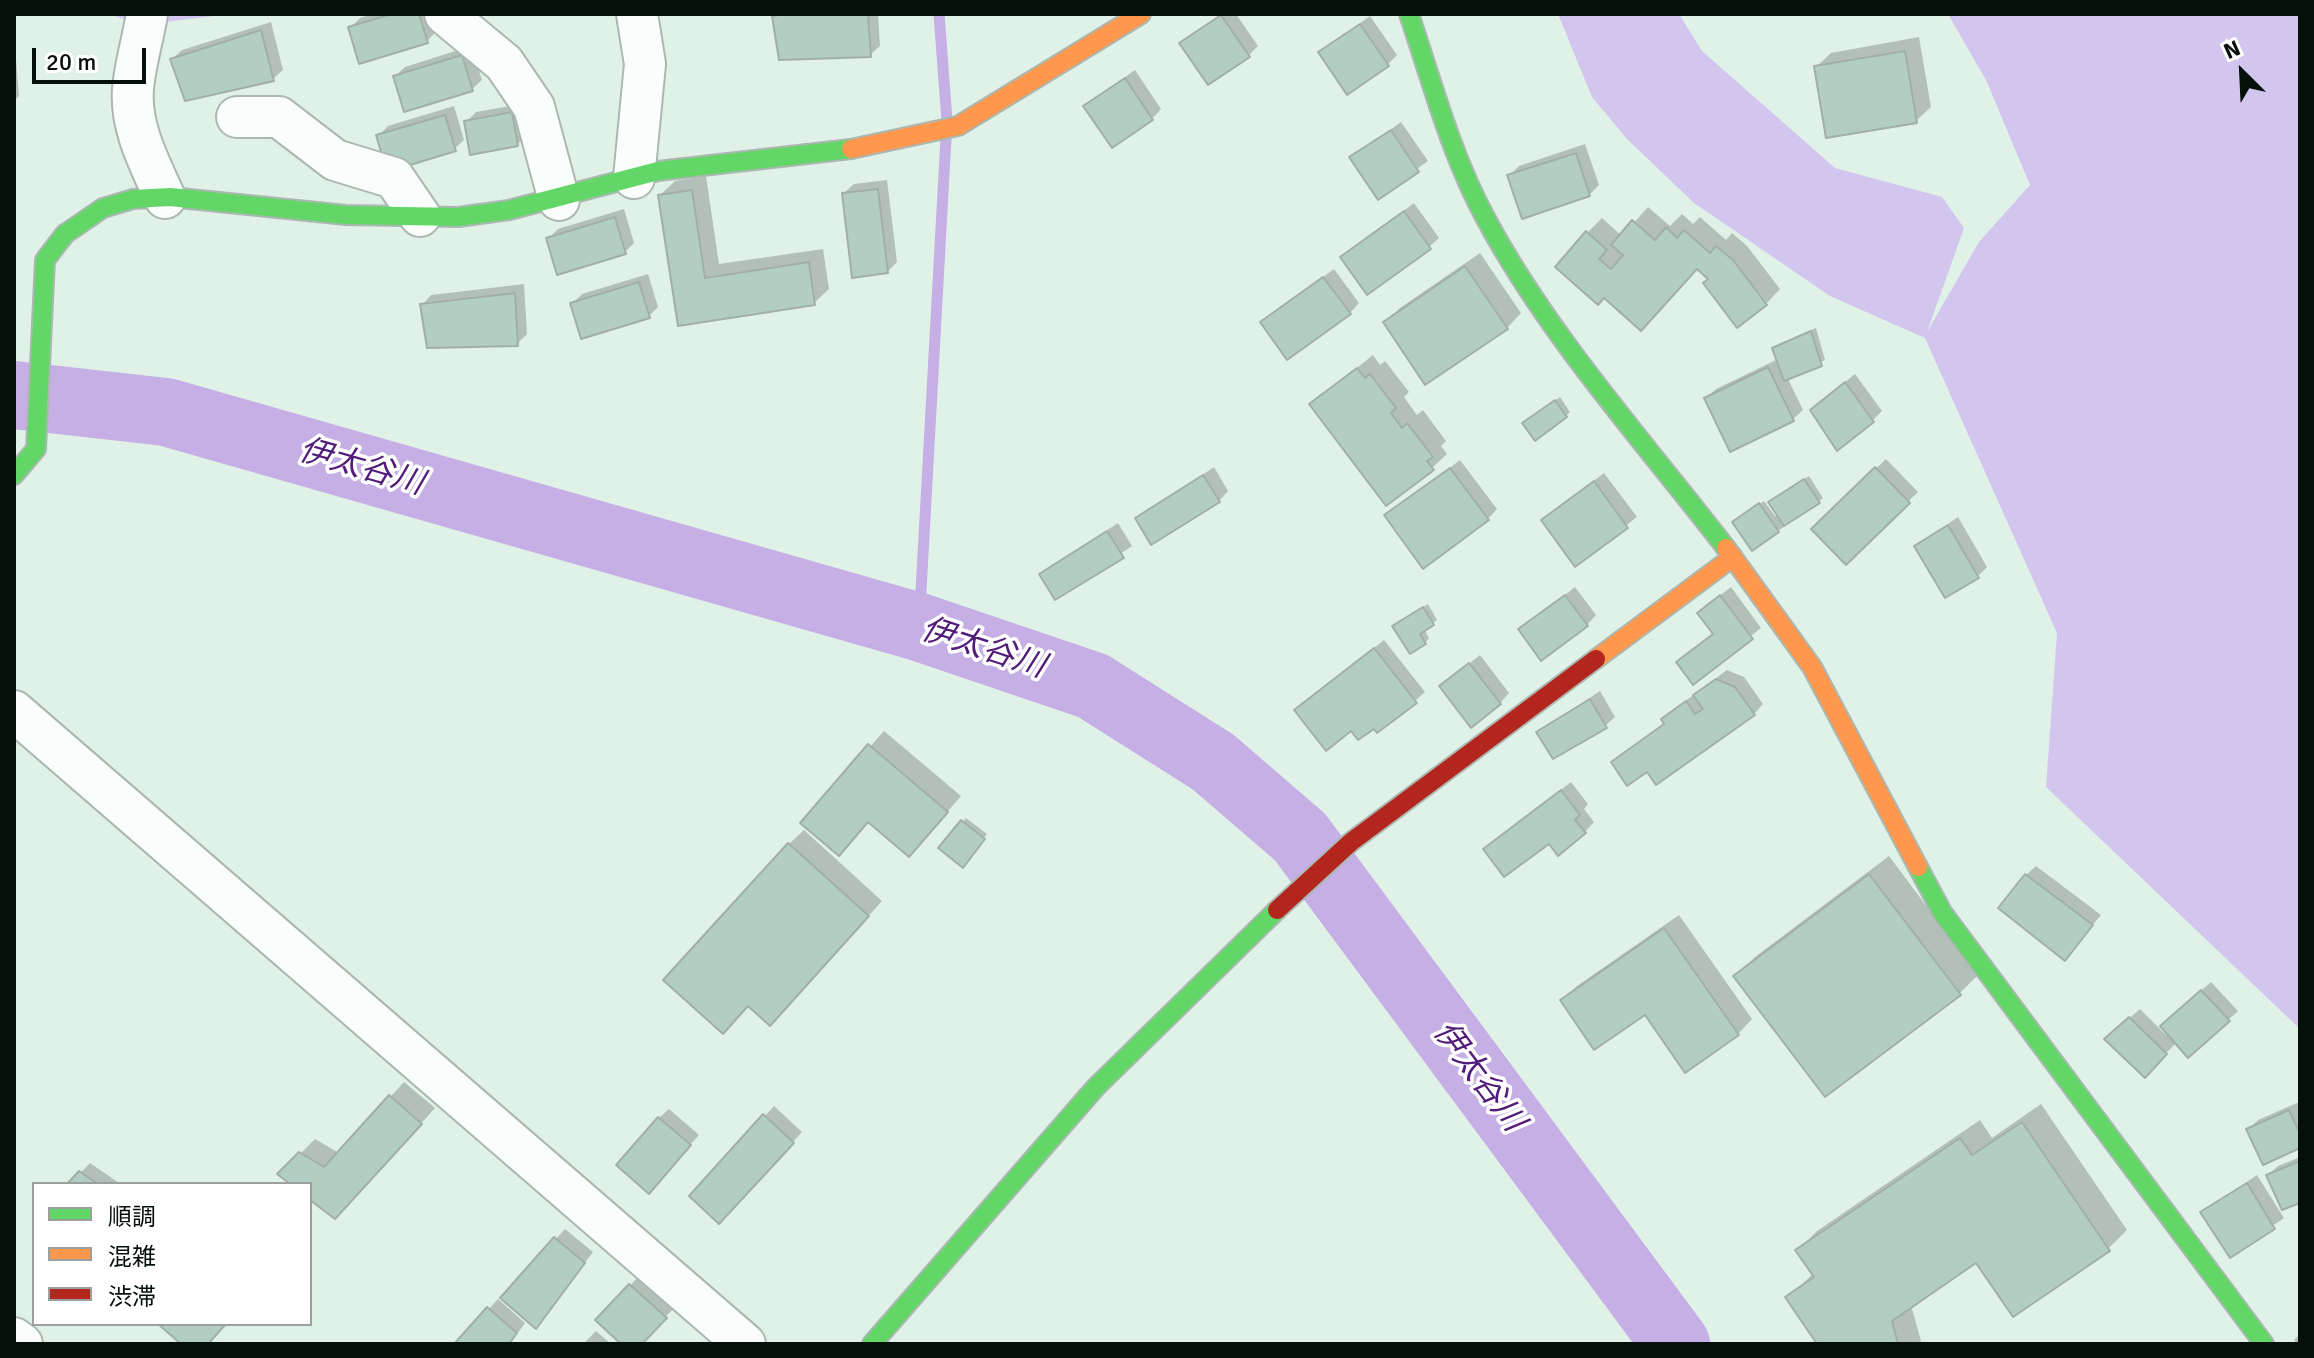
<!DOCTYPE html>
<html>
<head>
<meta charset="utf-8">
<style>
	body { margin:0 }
	#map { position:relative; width:2314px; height:1358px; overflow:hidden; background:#e0f1e8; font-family:Signika,"Noto Sans JP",sans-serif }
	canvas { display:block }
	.frame { position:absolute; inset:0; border:16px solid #06100b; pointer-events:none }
	.legend { position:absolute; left:32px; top:1182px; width:280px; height:144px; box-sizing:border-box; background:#fff; border:2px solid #9b9f9d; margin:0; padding:10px 14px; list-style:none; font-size:24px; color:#06100b }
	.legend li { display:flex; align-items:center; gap:16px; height:40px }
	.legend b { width:40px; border:2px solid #9b9f9d }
	.north { position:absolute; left:2202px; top:32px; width:80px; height:80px; -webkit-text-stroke:6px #fff; paint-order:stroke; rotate:336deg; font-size:22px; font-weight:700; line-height:32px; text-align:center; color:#06100b }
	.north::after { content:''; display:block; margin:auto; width:28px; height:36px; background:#06100b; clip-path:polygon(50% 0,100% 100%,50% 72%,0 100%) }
	.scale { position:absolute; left:32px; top:48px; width:114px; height:36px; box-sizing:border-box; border:4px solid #06100b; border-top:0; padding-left:10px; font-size:24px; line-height:28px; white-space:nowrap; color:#06100b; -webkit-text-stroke:6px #fff; paint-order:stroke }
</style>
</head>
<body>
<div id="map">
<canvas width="2314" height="1358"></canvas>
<div class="frame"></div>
<ul class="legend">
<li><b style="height:10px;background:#63d668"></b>順調</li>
<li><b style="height:10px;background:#ff974d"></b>混雑</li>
<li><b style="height:10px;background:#b3261e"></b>渋滞</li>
</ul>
<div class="north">N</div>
<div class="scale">20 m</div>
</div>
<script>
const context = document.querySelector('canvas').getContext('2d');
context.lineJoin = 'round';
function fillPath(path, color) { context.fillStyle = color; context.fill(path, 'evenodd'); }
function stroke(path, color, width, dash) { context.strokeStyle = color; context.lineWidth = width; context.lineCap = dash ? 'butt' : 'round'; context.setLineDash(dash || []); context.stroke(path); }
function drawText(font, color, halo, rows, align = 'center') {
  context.font = font + ' Signika,"Noto Sans JP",sans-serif'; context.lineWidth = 7; context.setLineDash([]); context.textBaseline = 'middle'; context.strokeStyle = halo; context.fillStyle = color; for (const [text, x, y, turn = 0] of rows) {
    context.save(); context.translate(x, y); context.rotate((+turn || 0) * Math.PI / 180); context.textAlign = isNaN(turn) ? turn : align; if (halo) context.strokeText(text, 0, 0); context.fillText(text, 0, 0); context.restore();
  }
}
fillPath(new Path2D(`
	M109 14H230L141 25Z
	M1558 14H1679L1702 51 1835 168 1942 197 1964 228 1927 332 1979 242 2030 185 1986 80 1948 14H2300V1029L2046 787 2057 633 1925 338 1830 296 1694 203 1627 139 1592 97Z`), '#d3c6ee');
fillPath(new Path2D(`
	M373 14H431L436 32 427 41 350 28 360 18Z
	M777 14H878L880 46 870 55 774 16Z
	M1221 14H1236L1258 46 1248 56 1182 43Z
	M1370 16 1397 55 1387 65 1321 52Z
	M271 22 283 70 273 79 172 59 182 50Z
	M1919 37 1931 107 1916 121 1816 67 1831 53Z
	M471 46 482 80 472 89 395 76 405 67Z
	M15 47 19 96 14 101V47Z
	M1135 70 1161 109 1152 119 1085 106Z
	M521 104 527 134 518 144 466 122 476 112Z
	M454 106 464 140 454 149 378 136 388 126Z
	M1401 122 1428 161 1378 197 1352 157Z
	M1585 144 1599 185 1589 195 1510 175 1519 166Z
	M706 176 719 264 823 249 829 289 814 303 679 324 660 195 675 181Z
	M887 180 897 262 887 272 844 193 854 184Z
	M1414 203 1439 238 1429 247 1342 257Z
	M1648 207 1670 226 1682 214 1693 224 1700 217 1726 240 1732 233 1747 246 1780 289 1766 304 1710 278 1698 267 1604 296 1587 233 1602 218 1622 236Z
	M624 209 634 243 625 252 548 239 558 229Z
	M1480 253 1521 313 1507 328 1385 322 1400 308Z
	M1334 269 1359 303 1350 313 1262 322Z
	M648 274 658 307 649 316 572 304 582 294Z
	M524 284 527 334 517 344 422 305 431 295Z
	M1816 328 1825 360 1787 377 1803 410 1793 419 1706 398 1716 389 1778 359 1774 349 1778 345Z
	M1373 355 1380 365 1385 361 1409 392 1404 397 1417 415 1423 410 1446 441 1441 446 1447 454 1432 468 1312 404Z
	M1855 374 1882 411 1872 421 1822 401Z
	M1560 397 1570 412 1566 416 1529 419Z
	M1886 459 1918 492 1846 562 1814 529Z
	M1460 460 1497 509 1488 519 1387 516Z
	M1214 467 1228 491 1219 501 1138 519Z
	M1604 473 1637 517 1576 564 1543 520Z
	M1809 476 1823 498 1778 531 1739 518 1764 501 1775 516 1778 514 1775 498Z
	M1958 517 1987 567 1978 576 1916 546Z
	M1118 523 1132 546 1056 597 1041 574Z
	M1575 587 1596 615 1587 625 1521 630Z
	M1731 587 1761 628 1693 682 1679 662 1714 633 1709 604Z
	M1428 604 1437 620 1424 629 1429 638 1425 643 1399 622Z
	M1384 640 1425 692 1415 701 1374 726 1352 728 1296 710Z
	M1480 655 1509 693 1500 703 1441 686Z
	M1727 670 1744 677 1763 704 1754 714 1647 769 1613 763 1665 723 1663 720 1673 710Z
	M1600 691 1615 717 1605 726 1539 732Z
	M884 731 961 796 923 840 869 820 803 823Z
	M1571 782 1588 804 1584 809 1594 822 1585 832 1485 849Z
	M966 818 987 834 967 861 962 822Z
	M804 830 882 901 784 1009 748 1004 789 844Z
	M1889 856 1978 975 1959 994 1736 976 1755 957Z
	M2036 866 2101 915 2065 958 2026 875Z
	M1679 915 1752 1019 1738 1034 1645 1012 1562 1000 1577 986Z
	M2211 982 2238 1011 2228 1020 2177 1042 2145 1075 2116 1030 2140 1009 2166 1035 2172 1016Z
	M404 1082 435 1108 350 1202 310 1197V1184H293L280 1174 315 1139 339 1153Z
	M2299 1102 2300 1146 2249 1129 2258 1120Z
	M2041 1104 2127 1230 2108 1249 1977 1260 1911 1305 1921 1341 1919 1344H1819L1787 1298 1814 1273 1798 1250 1817 1231 1980 1120 1992 1138Z
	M774 1106 802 1132 729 1212 691 1196Z
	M669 1109 699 1135 658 1181 659 1118Z
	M2300 1157V1201L2268 1175 2278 1166Z
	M90 1163 119 1183 70 1184Z
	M2257 1175 2284 1218 2230 1256 2203 1212Z
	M565 1229 593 1252 545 1316 503 1297Z
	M640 1275 675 1307 640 1344H624L598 1320Z
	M498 1299 525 1323 510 1344H457Z
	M596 1331 611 1344H583Z
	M2300 1334V1344H2297L2294 1340Z`), '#0003');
stroke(new Path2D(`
	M939 14 947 121
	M919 627 946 138`), '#c5afe4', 11);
stroke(new Path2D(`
	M14 395 166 412 919 627 1093 686 1213 762 1300 837 1676 1344`), '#c5afe4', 68);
const building = new Path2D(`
	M392 14H419L428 43 359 64 348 27Z
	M788 14H868L871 57 779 60 772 16Z
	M1221 15 1250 57 1208 85 1179 43Z
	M1360 24 1389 66 1347 95 1318 52Z
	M261 30 274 81 185 101 170 59Z
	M1905 51 1917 123 1826 138 1814 66Z
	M462 55 473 91 404 112 393 76Z
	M1125 78 1153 120 1112 148 1083 106Z
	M512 112 518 146 470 155 464 121Z
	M445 115 456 151 387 172 376 135Z
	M1391 130 1419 172 1378 200 1349 157Z
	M1576 153 1590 196 1522 219 1507 175Z
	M878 189 888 273 852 278 842 193Z
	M692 190 705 278 809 262 815 305 678 326 658 195Z
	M1404 211 1431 249 1367 295 1340 257Z
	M615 217 626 254 557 275 546 238Z
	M1632 220 1655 240 1666 227 1677 238 1684 230 1710 253 1716 246 1733 260 1767 305 1737 328 1703 283 1708 279 1697 269 1641 331 1604 298 1598 305 1555 267 1586 231 1607 250 1599 259 1611 269 1623 255 1611 245Z
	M1465 266 1508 329 1425 385 1383 322Z
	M1323 277 1351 314 1287 360 1260 322Z
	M639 282 650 318 581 339 570 303Z
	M515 293 518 346 427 348 420 304Z
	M1811 331 1822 366 1784 381 1772 348Z
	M1768 367 1794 421 1730 452 1704 398Z
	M1357 368 1365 378 1370 374 1396 408 1391 413 1402 428 1407 423 1433 457 1427 461 1434 470 1386 506 1309 404Z
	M1845 382 1874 422 1837 451 1810 410Z
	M1555 400 1567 417 1535 441 1522 423Z
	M1875 467 1910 503 1846 565 1811 529Z
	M1450 468 1489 520 1423 569 1384 515Z
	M1203 475 1220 502 1151 545 1135 518Z
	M1804 479 1820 503 1784 526 1768 502Z
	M1594 481 1628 528 1575 567 1541 520Z
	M1759 503 1779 532 1752 551 1732 522Z
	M1948 525 1979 578 1945 598 1914 546Z
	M1107 531 1124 558 1055 600 1039 574Z
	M1565 595 1588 626 1541 661 1518 629Z
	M1720 595 1753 639 1693 685 1676 662 1713 634 1697 613Z
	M1423 607 1434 625 1420 634 1426 644 1410 654 1392 626Z
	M1374 648 1417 703 1377 733 1374 729 1358 740 1351 731 1326 751 1294 710Z
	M1469 663 1501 704 1471 728 1439 686Z
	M1716 679 1735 687 1755 715 1656 785 1647 772 1627 786 1611 762 1664 724 1661 719 1686 701 1695 714 1703 709 1693 695Z
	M1590 699 1607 728 1553 759 1536 732Z
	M868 744 948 812 909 857 868 822 839 856 800 823Z
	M1561 790 1580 815 1575 820 1586 833 1558 856 1549 844 1504 877 1483 849Z
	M961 820 985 839 963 868 938 848Z
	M788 843 869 916 770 1026 748 1006 723 1034 663 980Z
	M1869 874 1961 995 1825 1097 1733 976Z
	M2025 874 2093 925 2065 961 1998 908Z
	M1664 928 1739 1035 1685 1073 1645 1015 1594 1050 1560 1000Z
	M2201 990 2230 1021 2188 1058 2160 1026Z
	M2129 1017 2167 1054 2145 1078 2104 1039Z
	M389 1095 422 1124 335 1219 310 1200V1184H290L277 1174 299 1152 324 1167Z
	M2289 1110 2300 1134V1148L2263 1165 2246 1129Z
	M763 1114 794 1143 719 1224 689 1196Z
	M658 1117 691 1145 649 1194 616 1165Z
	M2022 1122 2110 1251 2013 1317 1976 1263 1892 1321 1898 1344H1817L1785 1297 1814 1277 1795 1250 1960 1138 1972 1155Z
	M2300 1161V1203L2282 1210 2266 1175Z
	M79 1171 98 1184H67Z
	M2247 1183 2275 1229 2230 1258 2200 1212Z
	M554 1237 585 1263 536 1329 500 1298Z
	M629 1284 667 1318 642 1344H621L595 1320Z
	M487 1307 517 1333 509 1344H454Z
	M158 1324H226L208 1344H181Z`);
fillPath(building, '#b2cec2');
stroke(building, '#a2afa8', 2);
const street = new Path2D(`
	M147 14C143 39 135 64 133 89 130 128 150 164 165 198
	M445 14 504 63 534 107 559 200
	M237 117H279L335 160 394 178 420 216
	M634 178 645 64 637 14
	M14 711 745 1344
	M14 1338 22 1344`);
const fast = new Path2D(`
	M1409 14C1432 82 1451 155 1486 219 1548 335 1645 443 1726 548
	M14 475 36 449 45 260 65 234 103 208 133 199 170 197 346 215 458 217 509 210 658 171 851 149
	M1918 867 1942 912 2264 1344
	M872 1344 1096 1087 1277 910`);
const slow = new Path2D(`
	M851 149 958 126 1141 14
	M1726 548 1812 667 1918 867
	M1596 659 1733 557`);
const jam = new Path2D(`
	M1277 910 1351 842 1596 659`);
stroke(street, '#abb8b1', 44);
stroke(fast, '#abb8b1', 22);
stroke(slow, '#abb8b1', 22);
stroke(jam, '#abb8b1', 22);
stroke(street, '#fafdfc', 40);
stroke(fast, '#63d668', 18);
stroke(slow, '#ff974d', 18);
stroke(jam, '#b3261e', 18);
drawText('italic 32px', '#511c79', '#fff', [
	["伊太谷川",361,468,16],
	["伊太谷川",983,649,18],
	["伊太谷川",1478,1077,53]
]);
</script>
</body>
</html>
